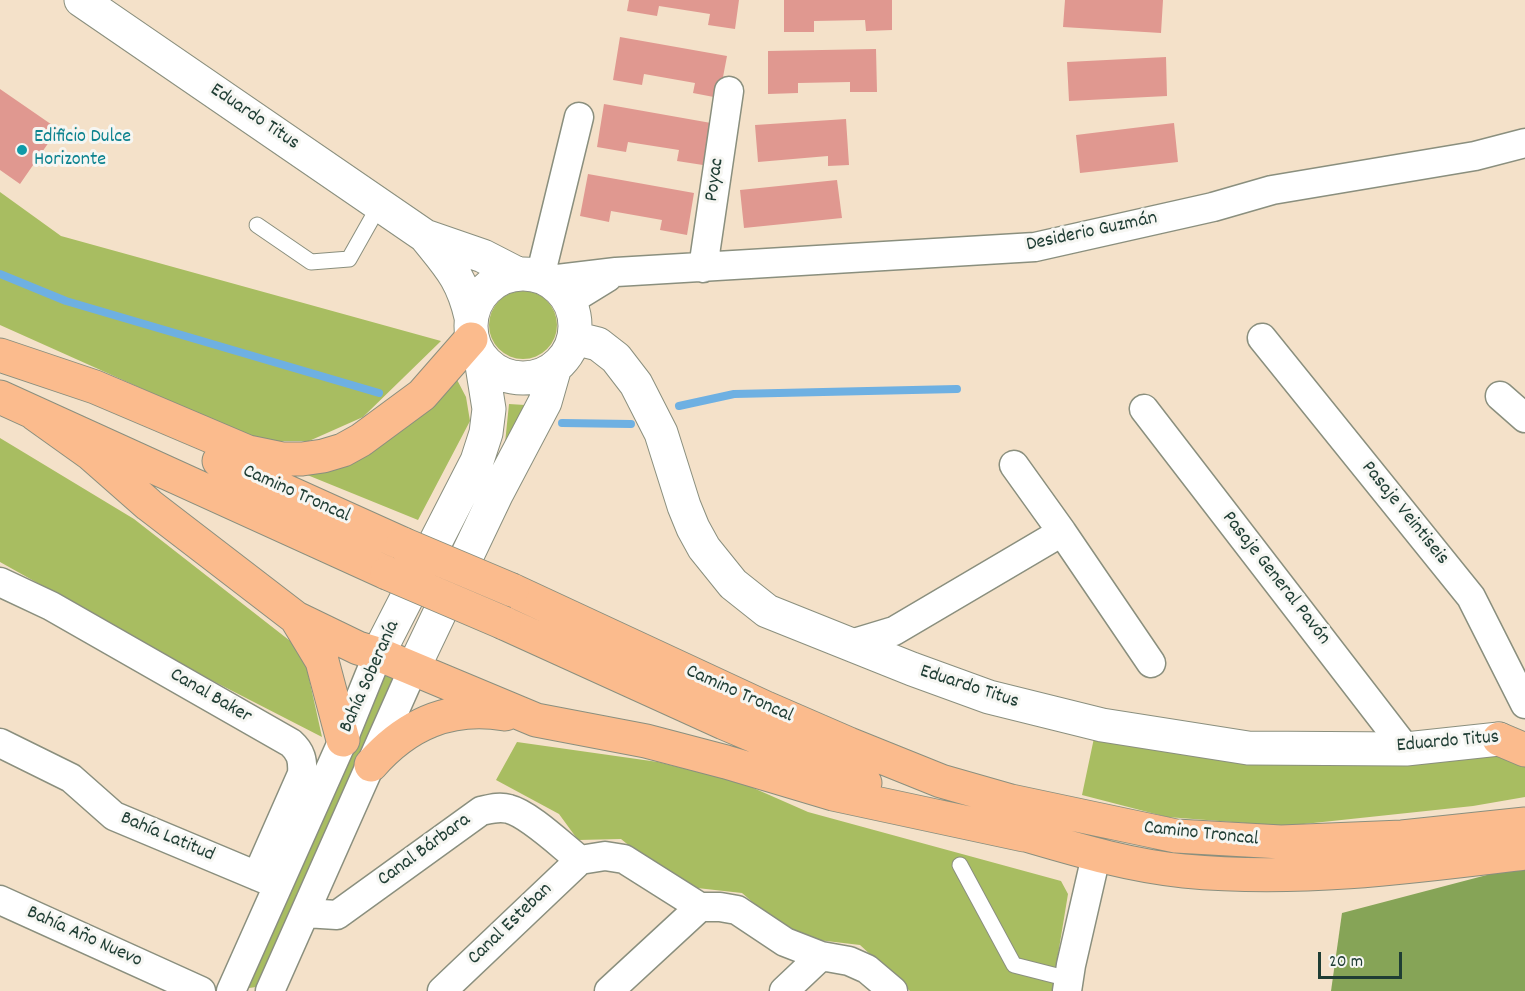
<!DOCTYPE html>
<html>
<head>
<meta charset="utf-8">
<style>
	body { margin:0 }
	#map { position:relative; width:1525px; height:991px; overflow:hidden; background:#f4e1c9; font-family:Dekko,sans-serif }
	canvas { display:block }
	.scale { position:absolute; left:1318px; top:952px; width:84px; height:27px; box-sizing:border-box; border:3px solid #1f3d34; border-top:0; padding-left:8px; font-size:18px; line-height:21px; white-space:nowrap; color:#1f3d34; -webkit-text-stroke:4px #f6f6f2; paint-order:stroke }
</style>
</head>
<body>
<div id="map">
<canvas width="1525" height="991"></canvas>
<div class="scale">20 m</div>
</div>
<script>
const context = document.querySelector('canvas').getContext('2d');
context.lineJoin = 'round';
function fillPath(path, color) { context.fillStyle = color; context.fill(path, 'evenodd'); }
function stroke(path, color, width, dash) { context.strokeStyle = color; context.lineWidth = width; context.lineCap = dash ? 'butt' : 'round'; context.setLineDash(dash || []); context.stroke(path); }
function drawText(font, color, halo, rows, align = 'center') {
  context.font = font + ' Dekko,sans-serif'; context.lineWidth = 6; context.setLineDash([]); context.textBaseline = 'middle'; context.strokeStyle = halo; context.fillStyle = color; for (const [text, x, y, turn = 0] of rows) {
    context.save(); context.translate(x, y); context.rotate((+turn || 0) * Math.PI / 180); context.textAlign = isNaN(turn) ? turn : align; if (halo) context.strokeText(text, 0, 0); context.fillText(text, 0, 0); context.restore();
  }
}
fillPath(new Path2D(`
	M0 192 61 236 441 341 363 417 309 441H259L0 325Z
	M489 325a34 34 0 1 1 68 0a34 34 0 1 1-68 0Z
	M454 374 466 397 470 421 418 520 295 470Z
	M509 404 525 405 504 453Z
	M0 438 134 519 303 651 322 737 211 680 0 562Z
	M391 674 393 679 256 987 249 988 246 982 385 676Z
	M1094 738 1495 753 1525 765V797L1473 806 1285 826 1167 817 1082 795Z
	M517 742 658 762 742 783 808 812 1061 881 1068 894 1052 991H910L860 945 793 937 742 893 679 886 621 839 578 840 559 814 496 780Z`), '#a8bd61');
fillPath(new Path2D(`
	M1525 865V991H1331L1342 913Z`), '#86a457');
stroke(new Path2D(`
	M0 274 66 301 379 393
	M679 406 734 394 957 389
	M562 423 631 424`), '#6eb0e2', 8);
fillPath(new Path2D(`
	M629 0H739L735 29 708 25 710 14 659 6 657 16 627 11Z
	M784 0H892V30L866 31 865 20 814 21V32H784Z
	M1065 0H1163L1161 33 1063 27Z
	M620 37 727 56 719 98 693 93 695 83 644 74 642 85 613 80Z
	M876 49 877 92H850V82L798 83V93L768 94V51Z
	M1166 57 1167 96 1069 101 1067 62Z
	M0 89 58 129 20 184 0 170Z
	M604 104 711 123 703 165 677 161 679 150 628 142 626 152 597 147Z
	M846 119 849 165 828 166V156L758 162 755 125Z
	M1174 123 1178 162 1080 173 1076 135Z
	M588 174 694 193 687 235 660 230 662 220 611 211 609 222 580 216Z
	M837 180 842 218 744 228 740 190Z`), '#e09890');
const service = new Path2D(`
	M257 225 311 262 349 259 380 204
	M960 865 1014 965 1069 979`);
const minor = new Path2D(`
	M703 268 729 91
	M540 277 579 117
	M549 280 616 272 1035 247 1213 207 1272 190 1475 156 1525 143
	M569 301 608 277
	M1262 338 1471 597 1525 704
	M1500 396 1525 418
	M1144 409 1406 749
	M1014 465 1062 532
	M0 582 51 606 291 743C301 752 303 760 302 774L257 876
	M851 644 894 631 1062 532 1151 663
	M0 743 71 778 114 816 274 883
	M0 900 201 991
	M305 913 337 915 481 811C490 809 499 806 509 809 529 814 562 846 580 860L605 856 624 859 700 907H720L737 910 785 942 821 956 849 961 867 969 893 991
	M231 991 343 740 378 654
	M270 991 413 669
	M442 991 580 860
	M609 991 700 907
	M784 991 821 956
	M1067 991 1071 965 1096 856`);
const tertiary = new Path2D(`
	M81 0 425 236C449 266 462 278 471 317
	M425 236 483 256 518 274
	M471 326a52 52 0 1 1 104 0a52 52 0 1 1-104 0Z
	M574 338 598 344 616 358 636 384 661 433 684 506 693 528 704 548 733 584 767 611 912 669 989 697 1102 725 1248 748 1406 749 1499 739
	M378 654 477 461 486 433 489 409 481 359
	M413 669 497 493 545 402 555 367`);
const primary = new Path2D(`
	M0 355 95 387 248 452 282 459H302L323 456 343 450 361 440 422 395 471 339
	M0 397 387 573
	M35 414 91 454 149 505 296 618 358 648 378 654 536 720 646 741 726 762 833 794 1024 835
	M219 461 403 544
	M512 590 766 708 849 744 941 781 1011 801 1176 836 1281 842 1402 837 1525 824
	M296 618 322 661 343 740
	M504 623 724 723 865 783
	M1499 739 1525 750
	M371 765C407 724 450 705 505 714
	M1002 828C1062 845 1122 865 1184 871 1298 882 1412 867 1525 853`);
stroke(service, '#8a8f7e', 17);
stroke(minor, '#8a8f7e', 31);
stroke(tertiary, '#8a8f7e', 35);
stroke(primary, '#8a8f7e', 35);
stroke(service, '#fff', 15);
stroke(minor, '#fff', 28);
stroke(tertiary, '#fff', 33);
stroke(primary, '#fbbb8d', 33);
const primaryBridge = new Path2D(`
	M403 544 512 590
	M387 573 504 623`);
stroke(primaryBridge, '#8a8f7e', 35, []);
stroke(primaryBridge, '#fbbb8d', 33);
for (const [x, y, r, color] of [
	[22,150,6,"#0f9aa8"]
]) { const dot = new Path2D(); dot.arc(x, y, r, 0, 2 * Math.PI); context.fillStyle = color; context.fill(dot); stroke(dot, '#f6f6f2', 2); }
drawText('20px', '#1f3d34', '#f6f6f2', [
	["Eduardo Titus",254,118,34],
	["Poyac",716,180,-82],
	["Desiderio Guzmán",1092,233,-12],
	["Camino Troncal",296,495,24],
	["Pasaje Veintiseis",1404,514,51],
	["Pasaje General Pavón",1275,579,52],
	["Bahía Soberanía",371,677,-66],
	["Eduardo Titus",969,688,18],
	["Camino Troncal",739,695,24],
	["Canal Baker",210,697,30],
	["Eduardo Titus",1448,743,-5],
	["Camino Troncal",1201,835,6],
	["Bahía Latitud",167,838,23],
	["Canal Bárbara",425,851,-36],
	["Canal Esteban",511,925,-44],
	["Bahía Año Nuevo",84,938,24]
]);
drawText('20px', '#0d838f', '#f6f6f2', [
	["Edificio Dulce",34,138],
	["Horizonte",34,161]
], 'left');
</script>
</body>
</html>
